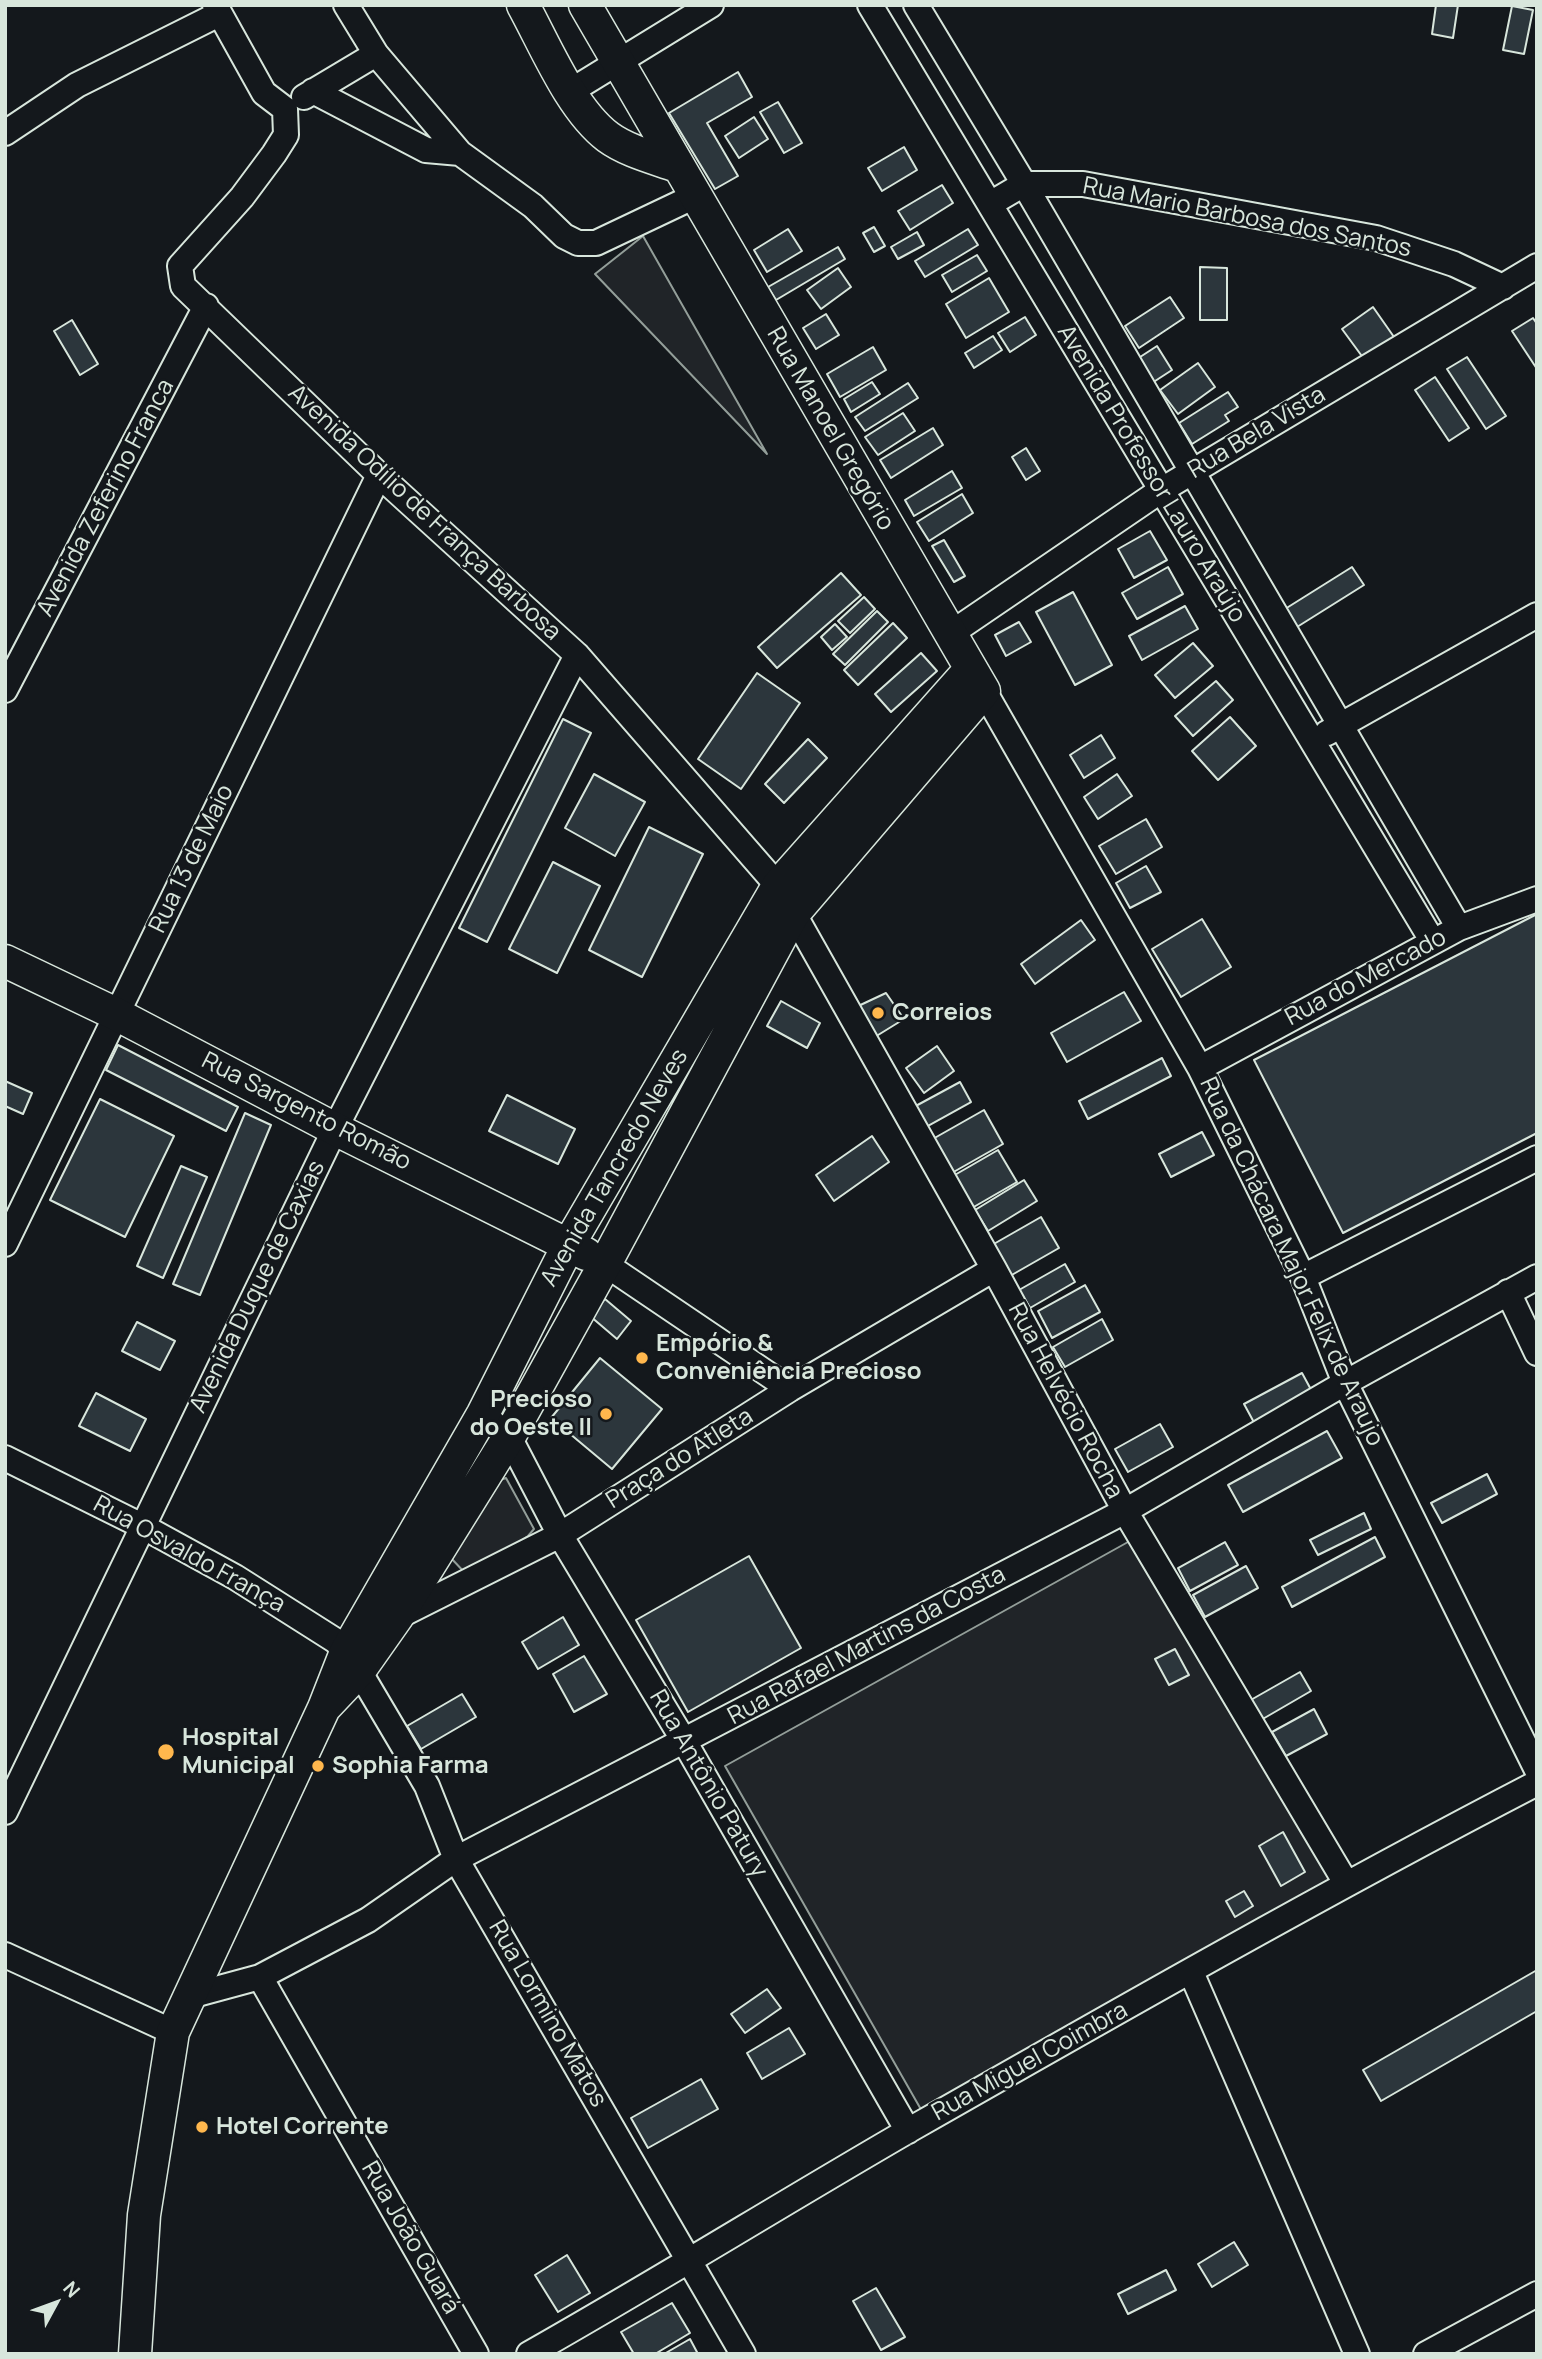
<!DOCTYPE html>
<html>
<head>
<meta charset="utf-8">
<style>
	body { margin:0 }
	#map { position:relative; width:1542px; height:2359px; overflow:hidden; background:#14181c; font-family:Manrope,sans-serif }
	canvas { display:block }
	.frame { position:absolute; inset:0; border:7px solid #d8e6dc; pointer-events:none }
	.north { position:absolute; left:21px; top:2268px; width:70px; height:70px; -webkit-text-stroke:5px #14181c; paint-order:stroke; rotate:49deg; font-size:19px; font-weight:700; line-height:28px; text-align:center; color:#d8e6dc }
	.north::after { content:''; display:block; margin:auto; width:24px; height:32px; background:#d8e6dc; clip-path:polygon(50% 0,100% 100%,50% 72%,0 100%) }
</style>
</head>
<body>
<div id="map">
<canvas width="1542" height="2359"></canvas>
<div class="frame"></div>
<div class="north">N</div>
</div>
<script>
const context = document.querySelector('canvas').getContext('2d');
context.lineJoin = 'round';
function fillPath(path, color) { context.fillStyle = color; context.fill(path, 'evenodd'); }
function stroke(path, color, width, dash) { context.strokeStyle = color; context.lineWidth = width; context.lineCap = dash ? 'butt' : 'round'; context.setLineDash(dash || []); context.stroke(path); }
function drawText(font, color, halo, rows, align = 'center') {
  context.font = font + ' Manrope,sans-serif'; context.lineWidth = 5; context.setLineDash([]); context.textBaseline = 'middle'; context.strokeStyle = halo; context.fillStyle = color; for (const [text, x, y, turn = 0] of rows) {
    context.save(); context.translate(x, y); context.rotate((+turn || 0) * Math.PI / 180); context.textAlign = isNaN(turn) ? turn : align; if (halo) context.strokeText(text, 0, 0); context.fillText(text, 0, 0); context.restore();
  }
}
const green = new Path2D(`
	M643 236 767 454 595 274Z
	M506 1478 534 1529 528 1536 467 1575 449 1556 497 1481Z
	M1137 1537 1338 1881 923 2113 725 1766Z`);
fillPath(green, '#202428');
stroke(green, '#939e99', 2);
const building = new Path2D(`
	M1436 5H1458L1453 38 1432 34Z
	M1512 6 1533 10 1524 54 1503 50Z
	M738 72 752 97 707 123 738 176 715 189 669 113Z
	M778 102 802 143 784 153 760 112Z
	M754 117 768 139 739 158 725 136Z
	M904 147 917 170 882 191 868 168Z
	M942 185 953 203 910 230 898 211Z
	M874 227 885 246 874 252 863 233Z
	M788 229 802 251 767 272 754 250Z
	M968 229 978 245 925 277 915 261Z
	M917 232 924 245 898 259 891 247Z
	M838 247 845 259 776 300 768 287Z
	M977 255 987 271 952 292 942 275Z
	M1200 267 1227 268V320H1200Z
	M838 268 851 287 821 309 807 290Z
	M989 278 1009 312 966 338 946 304Z
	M1170 297 1184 318 1139 348 1125 326Z
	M1373 307 1394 337 1364 359 1342 329Z
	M826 314 839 335 816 349 803 328Z
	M1025 317 1036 335 1010 352 998 333Z
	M1533 318 1537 324V369L1512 331Z
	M72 320 98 364 80 375 54 331Z
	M993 336 1002 350 974 368 965 353Z
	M1157 346 1172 370 1152 383 1137 359Z
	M873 347 886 370 840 397 827 374Z
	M1467 357 1506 416 1486 429 1447 369Z
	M1198 363 1215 387 1178 414 1160 390Z
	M1435 377 1469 428 1449 441 1415 390Z
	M872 382 880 394 851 412 844 399Z
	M908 383 918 398 865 431 855 417Z
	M1228 392 1238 407 1225 415 1229 421 1192 444 1179 423Z
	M903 413 915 431 878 455 865 437Z
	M933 428 943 445 891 478 880 460Z
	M1026 448 1040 471 1026 480 1012 457Z
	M952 471 962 488 914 516 905 500Z
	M962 494 973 513 929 541 917 522Z
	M1150 531 1167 560 1134 578 1118 549Z
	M944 540 965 576 954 582 932 546Z
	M1168 567 1183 594 1137 619 1122 593Z
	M1352 567 1364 585 1297 627 1285 609Z
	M841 573 861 595 777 668 758 647Z
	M1073 592 1112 665 1075 685 1036 612Z
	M864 597 875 609 850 633 838 621Z
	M1185 606 1198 629 1142 660 1129 636Z
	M877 611 888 622 845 665 833 654Z
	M1019 622 1031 642 1006 656 995 635Z
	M893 623 907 638 858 685 844 670Z
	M835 624 847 637 832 650 821 637Z
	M1193 643 1213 666 1175 698 1155 675Z
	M921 653 937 671 891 712 875 694Z
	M757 673 800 703 741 789 698 759Z
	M1216 681 1233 700 1193 736 1175 716Z
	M1230 717 1256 746 1218 780 1192 751Z
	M563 719 591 733 487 942 459 928Z
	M1101 735 1115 758 1084 778 1070 755Z
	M808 739 827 758 784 803 765 784Z
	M594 774 645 802 615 856 565 828Z
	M1117 774 1132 796 1098 819 1084 797Z
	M1146 819 1162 847 1116 874 1099 846Z
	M649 827 703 854 642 977 589 950Z
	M553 862 600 886 557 973 509 949Z
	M1146 866 1161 892 1130 908 1116 883Z
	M1537 914V1133L1343 1233 1254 1060Z
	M1202 919 1231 967 1181 997 1152 949Z
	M1081 920 1095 940 1035 984 1021 964Z
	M1124 992 1141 1021 1067 1062 1051 1033Z
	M886 993 904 1019 870 1040 854 1008Z
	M781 1001 820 1023 807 1048 767 1026Z
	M118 1045 238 1107 226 1131 106 1070Z
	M937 1046 954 1071 924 1093 906 1068Z
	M1162 1058 1171 1076 1088 1119 1079 1101Z
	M5 1081 32 1093 23 1114 5 1106Z
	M960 1082 971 1102 924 1128 912 1108Z
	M507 1095 575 1129 558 1164 489 1131Z
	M100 1099 174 1136 125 1237 50 1200Z
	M984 1110 1003 1144 950 1174 931 1140Z
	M245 1113 271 1125 200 1295 173 1284Z
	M1202 1132 1214 1155 1171 1177 1159 1154Z
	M872 1136 889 1162 834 1201 816 1175Z
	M998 1150 1017 1182 972 1208 953 1176Z
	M181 1166 207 1177 163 1278 137 1266Z
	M1024 1180 1037 1201 988 1231 975 1210Z
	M1041 1217 1059 1248 1010 1276 992 1245Z
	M1065 1264 1075 1282 1030 1308 1019 1290Z
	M1085 1285 1100 1312 1052 1338 1038 1311Z
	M605 1299 631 1321 617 1339 590 1316Z
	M1102 1319 1113 1340 1065 1367 1053 1347Z
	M137 1322 175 1341 160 1370 122 1351Z
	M600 1358 662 1409 612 1469 551 1418Z
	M1302 1373 1315 1397 1257 1428 1244 1404Z
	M96 1393 146 1419 130 1451 79 1426Z
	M1160 1424 1173 1447 1128 1472 1115 1449Z
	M1327 1431 1342 1458 1243 1512 1228 1485Z
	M1487 1474 1497 1494 1442 1523 1431 1503Z
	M1364 1513 1371 1529 1318 1555 1310 1540Z
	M1375 1537 1385 1557 1292 1607 1282 1587Z
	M1225 1542 1238 1565 1190 1591 1178 1568Z
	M749 1556 801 1648 688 1712 636 1620Z
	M1246 1566 1258 1588 1205 1617 1193 1595Z
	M563 1617 579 1645 538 1669 522 1642Z
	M1175 1649 1189 1675 1169 1685 1155 1659Z
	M584 1656 607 1694 574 1712 553 1674Z
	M1300 1672 1311 1691 1261 1720 1249 1701Z
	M462 1694 476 1717 421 1749 407 1726Z
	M1314 1709 1327 1734 1286 1756 1272 1732Z
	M1283 1832 1305 1872 1281 1886 1259 1846Z
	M1244 1891 1253 1906 1235 1917 1226 1901Z
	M1537 1970V2011L1381 2101 1363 2070Z
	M767 1989 781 2008 745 2033 731 2014Z
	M789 2028 805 2054 762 2079 747 2053Z
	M701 2079 718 2109 648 2148 631 2118Z
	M1234 2242 1248 2265 1212 2287 1198 2264Z
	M567 2255 590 2293 558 2312 535 2275Z
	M1166 2270 1176 2290 1128 2314 1118 2294Z
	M876 2288 905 2337 881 2350 853 2301Z
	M672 2303 690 2333 655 2354H634L621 2332Z
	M690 2339 698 2354H664Z`);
fillPath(building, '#2c363c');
stroke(building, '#d8e6dc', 2);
const minor = new Path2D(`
	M215 5 264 93 285 109
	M346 5 376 54 460 153 533 206 564 236 578 243H596L695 196
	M870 5 1433 942
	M916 5 1024 184 1459 928
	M313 91 426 150 460 153
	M571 91 711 5
	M304 97 376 54
	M285 109 286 135 274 154 242 197 180 266 183 286 379 475 577 655 778 886 994 1269 1125 1511 1346 1883
	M5 133 77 85 219 14
	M990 204 1024 184H1083L1376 238 1454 264 1503 287
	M950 634 1160 491 1537 266
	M5 690 206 306
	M984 691 1200 1068 1303 1277 1345 1383 1537 1770
	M1327 733 1537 615
	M1200 1068 1459 928 1537 899
	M5 1244 379 475
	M605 1264 790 1389
	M1303 1277 1537 1158
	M1508 1292 1537 1353
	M483 1414 509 1437 560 1535 684 1741 908 2131
	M5 1458 142 1526 235 1577 336 1641 359 1671 427 1786 456 1859 743 2354
	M397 1617 560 1535 790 1389 994 1269
	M5 1812 335 1129 577 655
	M5 1955 173 2032
	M1191 1972 1357 2354
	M260 1977 476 2354
	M190 1996 260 1977 368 1920 456 1859 1125 1511 1345 1383 1537 1277
	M529 2354C658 2281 783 2203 911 2129 1118 2011 1325 1893 1537 1783
	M1426 2354 1537 2294`);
const major = new Path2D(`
	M523 5C545 45 571 109 608 137 627 151 655 158 677 166
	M5 961 116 1014 335 1129 586 1254
	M324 1708 359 1671 397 1617 509 1437 605 1264 793 914 984 691 585 5
	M135 2354 144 2215 173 2032 324 1708 346 1652 483 1414 569 1244 778 886 970 670`);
stroke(minor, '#d8e6dc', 28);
stroke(major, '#d8e6dc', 35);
stroke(minor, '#14181c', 24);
stroke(major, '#14181c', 32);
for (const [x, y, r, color] of [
	[878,1013,7,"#ffb74d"],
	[642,1358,7,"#ffb74d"],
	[606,1414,7,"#ffb74d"],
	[166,1752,9,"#ffb74d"],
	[318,1766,7,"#ffb74d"],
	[202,2127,7,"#ffb74d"]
]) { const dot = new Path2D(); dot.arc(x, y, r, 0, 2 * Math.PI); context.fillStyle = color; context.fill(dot); stroke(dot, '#14181c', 2.5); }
drawText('24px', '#d8e6dc', '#14181c', [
	["Rua Mario Barbosa dos Santos",1247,218,11],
	["Rua Manoel Gregório",830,429,60],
	["Rua Bela Vista",1257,433,-31],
	["Avenida Professor Lauro Araújo",1151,474,59],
	["Avenida Zeferino Franca",106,498,-62],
	["Avenida Odílio de França Barbosa",424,513,43],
	["Rua 13 de Maio",192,859,-64],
	["Rua do Mercado",1366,978,-28],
	["Rua Sargento Romão",306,1112,27],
	["Avenida Tancredo Neves",615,1168,-60],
	["Rua da Chácara Major Felix de Araujo",1291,1262,65],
	["Avenida Duque de Caxias",258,1287,-64],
	["Rua Helvécio Rocha",1065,1401,62],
	["Praça do Atleta",680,1459,-32],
	["Rua Osvaldo França",189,1555,29],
	["Rua Rafael Martins da Costa",867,1646,-28],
	["Rua Antônio Patury",708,1784,60],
	["Rua Lormino Matos",547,2014,60],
	["Rua Miguel Coimbra",1030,2062,-29],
	["Rua João Guará",410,2238,60]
]);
drawText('bold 24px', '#d8e6dc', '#14181c', [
	["Correios",892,1013],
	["Empório &",656,1344],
	["Conveniência Precioso",656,1372],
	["Precioso",592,1400,"right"],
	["do Oeste II",592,1428,"right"],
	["Hospital",182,1738],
	["Municipal",182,1766],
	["Sophia Farma",332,1766],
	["Hotel Corrente",216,2127]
], 'left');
</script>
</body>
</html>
